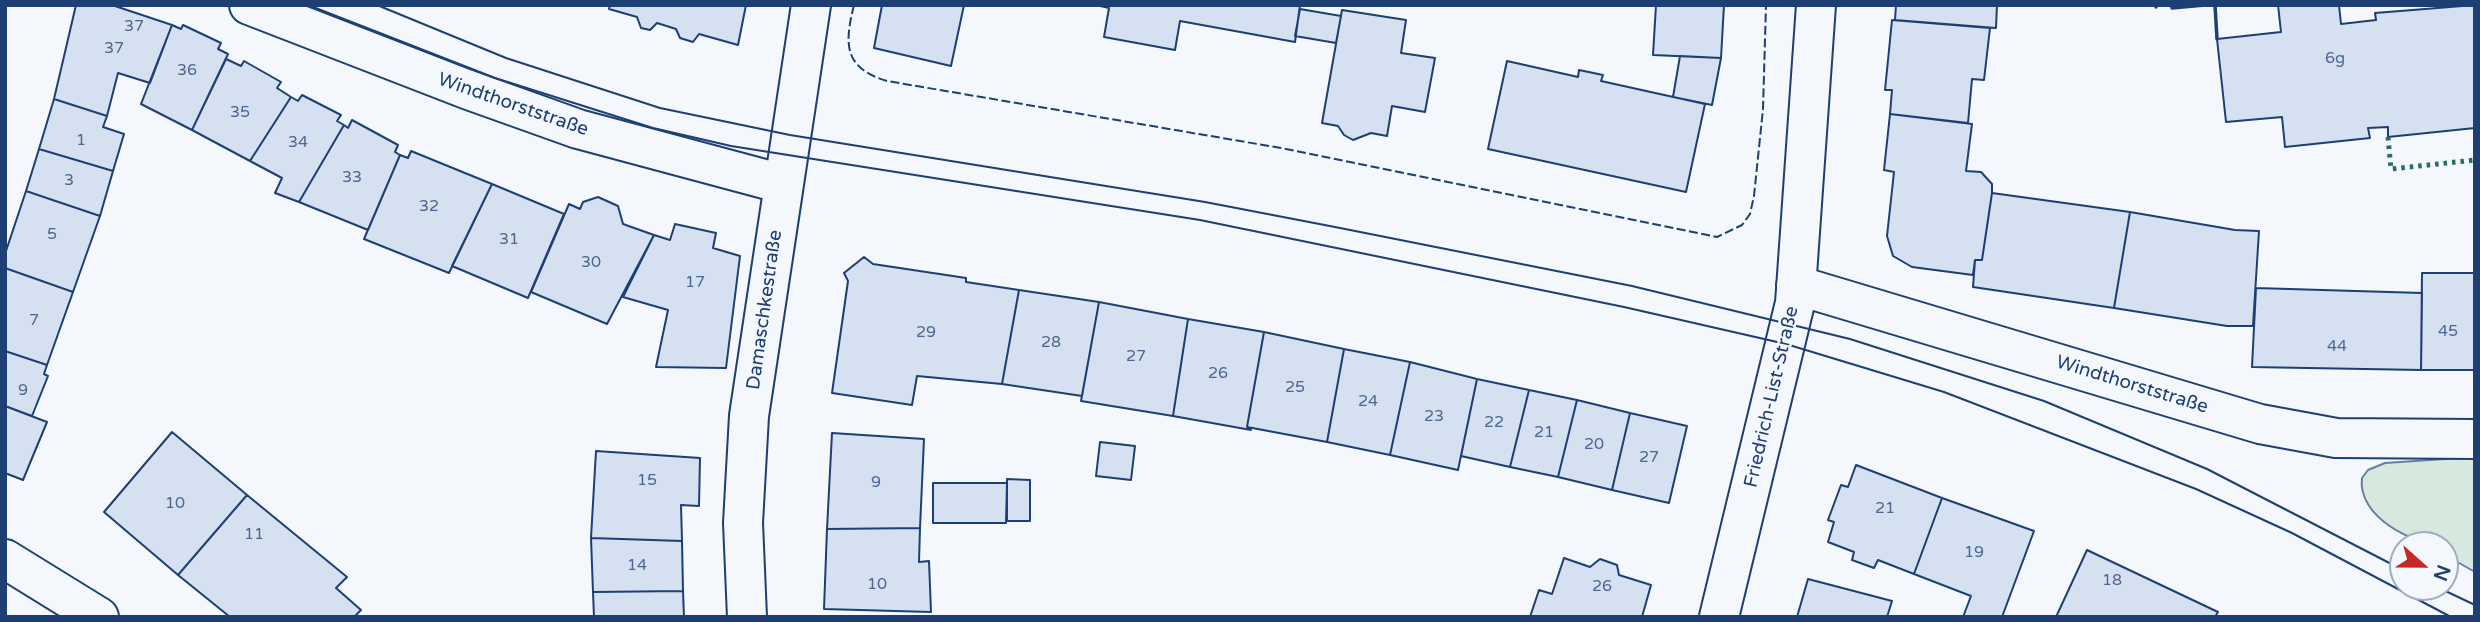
<!DOCTYPE html>
<html>
<head>
<meta charset="utf-8">
<style>
	body { margin:0 }
	#map { position:relative; width:2480px; height:622px; overflow:hidden; background:#f4f7fb; font-family:"Varela Round",sans-serif }
	canvas { display:block }
	.frame { position:absolute; inset:0; border:7px solid #1d3f73; pointer-events:none }
	.north { position:absolute; left:2389px; top:531px; width:70px; height:70px; box-sizing:border-box; background:#f4f7fb; border:2px solid #9eadc5; border-radius:50%; rotate:111deg; font-size:19px; font-weight:700; line-height:28px; text-align:center; color:#1d3f73 }
	.north::after { content:''; display:block; margin:auto; width:24px; height:32px; background:#c62828; clip-path:polygon(50% 0,100% 100%,50% 72%,0 100%) }
</style>
</head>
<body>
<div id="map">
<canvas width="2480" height="622"></canvas>
<div class="frame"></div>
<div class="north">N</div>
</div>
<script>
const context = document.querySelector('canvas').getContext('2d');
context.lineJoin = 'round';
function fillPath(path, color) { context.fillStyle = color; context.fill(path, 'evenodd'); }
function stroke(path, color, width, dash) { context.strokeStyle = color; context.lineWidth = width; context.lineCap = dash ? 'butt' : 'round'; context.setLineDash(dash || []); context.stroke(path); }
function drawText(font, color, halo, rows, align = 'center') {
  context.font = font + ' "Varela Round",sans-serif'; context.lineWidth = 5; context.setLineDash([]); context.textBaseline = 'middle'; context.strokeStyle = halo; context.fillStyle = color; for (const [text, x, y, turn = 0] of rows) {
    context.save(); context.translate(x, y); context.rotate((+turn || 0) * Math.PI / 180); context.textAlign = isNaN(turn) ? turn : align; if (halo) context.strokeText(text, 0, 0); context.fillText(text, 0, 0); context.restore();
  }
}
const green = new Path2D(`
	M2475 457V572L2445 555V545C2412 545 2357 516 2362 478L2368 470 2385 463Z`);
fillPath(green, '#d7e8df');
stroke(green, '#687fa3', 2);
const building = new Path2D(`
	M76 5H112L172 25 150 83 118 73 107 116 54 99Z
	M610 5H746L738 45 699 34 693 42 680 38 676 29 657 23 650 30 641 28 637 17 609 9Z
	M882 5H964L951 66 874 48Z
	M1096 5H1300L1295 42 1180 21 1175 50 1104 37 1109 8Z
	M1656 5H1724L1721 58 1653 55Z
	M1896 5H1997L1996 28 1895 20Z
	M2278 5H2339L2341 24 2376 20 2375 13 2475 5V128L2388 137V127L2368 128 2370 138 2285 147 2282 117 2226 122 2217 39 2281 32Z
	M1300 9 1341 16 1336 43 1295 36Z
	M1342 10 1406 20 1401 53 1435 58 1425 112 1392 106 1387 136 1371 133 1353 140 1344 135 1338 126 1322 123Z
	M1892 20 1990 28 1984 80 1972 79 1968 123 1890 114 1892 90H1885Z
	M172 25 181 29 183 25 221 43 218 49 228 54 192 130 141 104Z
	M1680 56 1721 58 1712 105 1673 97Z
	M226 59 241 66 244 61 281 82 277 88 291 97 250 161 192 130Z
	M1507 61 1578 77 1579 70 1603 75 1601 81 1705 104 1686 192 1488 149Z
	M302 95 341 115 337 121 344 125 299 202 275 193 282 178 250 161 291 97 298 101Z
	M54 99 107 116 103 127 124 134 113 171 39 149Z
	M1890 114 1972 124 1966 171 1981 172 1992 184V193L1982 260H1975L1973 275 1912 267 1893 256 1887 236 1894 172 1884 170Z
	M352 120 398 145 395 152 400 155 368 230 299 202 344 125 348 128Z
	M39 149 113 171 100 216 26 191Z
	M411 151 492 184 449 273 364 239 400 155 408 158Z
	M492 184 564 214 528 298 452 266Z
	M26 191 100 216 73 292 5 268V254Z
	M1992 193 2130 212 2114 308 1973 287 1975 260H1982Z
	M598 197 618 206 623 224 654 235 607 324 531 292 569 204 580 209 583 202Z
	M2130 212 2235 230 2259 231 2253 326H2227L2114 308Z
	M675 224 716 233 713 248 740 256 726 368 656 367 668 310 623 297 654 235 670 240Z
	M864 257 873 264 966 278V282L1019 290 1002 384 917 376 912 405 832 393 848 281 844 273Z
	M5 268 73 292 47 365 5 351Z
	M2422 273H2475V370H2421Z
	M2256 288 2422 293 2421 370 2252 367Z
	M1019 290 1099 302 1082 396 1002 384Z
	M1099 302 1188 319 1173 416 1081 401Z
	M1188 319 1264 332 1247 427 1251 430 1173 416Z
	M1264 332 1344 349 1327 442 1247 427Z
	M1344 349 1410 362 1390 455 1327 442Z
	M5 351 47 365 44 374 48 376 32 416 5 406Z
	M1410 362 1477 379 1458 470 1390 455Z
	M1477 379 1529 390 1510 467 1461 456Z
	M1529 390 1577 400 1558 477 1510 467Z
	M1577 400 1630 413 1612 490 1558 477Z
	M5 406 47 422 23 480 5 473Z
	M1630 413 1687 426 1669 503 1612 490Z
	M172 432 247 495 178 575 104 512Z
	M832 433 924 439 920 528 827 529Z
	M1100 442 1135 446 1131 480 1096 476Z
	M596 451 700 458 699 506 681 505 682 541 591 538Z
	M1856 465 1942 498 1914 574 1878 560 1874 568 1852 560 1854 552 1828 542 1834 522 1828 520 1841 485 1848 487Z
	M1007 479 1030 480V521H1007Z
	M933 483H1007L1006 523H933Z
	M247 495 347 577 336 588 361 610 354 617H230L178 575Z
	M1942 498 2034 531 2002 617H1963L1971 596 1914 574Z
	M920 528 919 562 929 561 931 612 824 609 827 529Z
	M591 538 682 541 683 591 593 592Z
	M2087 550 2218 612 2215 617H2056Z
	M1564 558 1590 567 1600 559 1617 565 1619 575 1651 585 1642 617H1530L1539 590 1552 594Z
	M1808 579 1892 601 1887 617H1797Z
	M683 591 684 617H594L593 592Z`);
fillPath(building, '#d5e0f0');
stroke(building, '#1d3f73', 2);
const minor = new Path2D(`
	M249 5 466 89 578 129 783 184
	M1796 285 2260 424 2336 438 2475 439
	M5 559 99 617
	M747 617 743 523 749 416 811 5
	M1719 617 1795 303 1816 5`);
stroke(minor, '#1d3f73', 42);
stroke(minor, '#f4f7fb', 38);
stroke(new Path2D(`
	M308 5 495 78 653 128 731 146 1200 220 1624 307 1786 344 1944 392 2196 489 2292 533 2451 617
	M377 5 506 58 660 108 790 135 1205 202 1335 227 1632 286 1850 339 2044 401 2207 469 2403 570
	M2437 587 2475 605`), '#1d3f73', 2);
stroke(new Path2D(`
	M2388 137 2391 169 2475 160`), '#2c6c60', 5, [3.5, 5]);
stroke(new Path2D(`
	M854 5C844 45 844 68 887 81L1281 148 1717 237 1742 225 1750 214 1754 196 1763 109 1766 5`), '#1d3f73', 2, [9, 3.5]);
stroke(new Path2D(`
	M2156 5V7
	M2172 5V8L2205 5
	M2215 5 2217 39`), '#1d3f73', 3.5);
drawText('16px', '#4b6792', null, [
	["37",134,27],
	["37",114,49],
	["6g",2335,59],
	["36",187,71],
	["35",240,113],
	["1",81,141],
	["34",298,143],
	["33",352,178],
	["3",69,181],
	["32",429,207],
	["5",52,235],
	["31",509,240],
	["30",591,263],
	["17",695,283],
	["7",34,321],
	["45",2448,332],
	["29",926,333],
	["28",1051,343],
	["44",2337,347],
	["27",1136,357],
	["26",1218,374],
	["25",1295,388],
	["9",23,391],
	["24",1368,402],
	["23",1434,417],
	["22",1494,423],
	["21",1544,433],
	["20",1594,445],
	["27",1649,458],
	["15",647,481],
	["9",876,483],
	["10",175,504],
	["21",1885,509],
	["11",254,535],
	["19",1974,553],
	["14",637,566],
	["18",2112,581],
	["10",877,585],
	["26",1602,587]
]);
drawText('19px', '#1d3f73', '#f4f7fb', [
	["Windthorststraße",513,105,19],
	["Damaschkestraße",765,310,-82],
	["Windthorststraße",2132,385,17],
	["Friedrich-List-Straße",1772,397,-77]
]);
</script>
</body>
</html>
